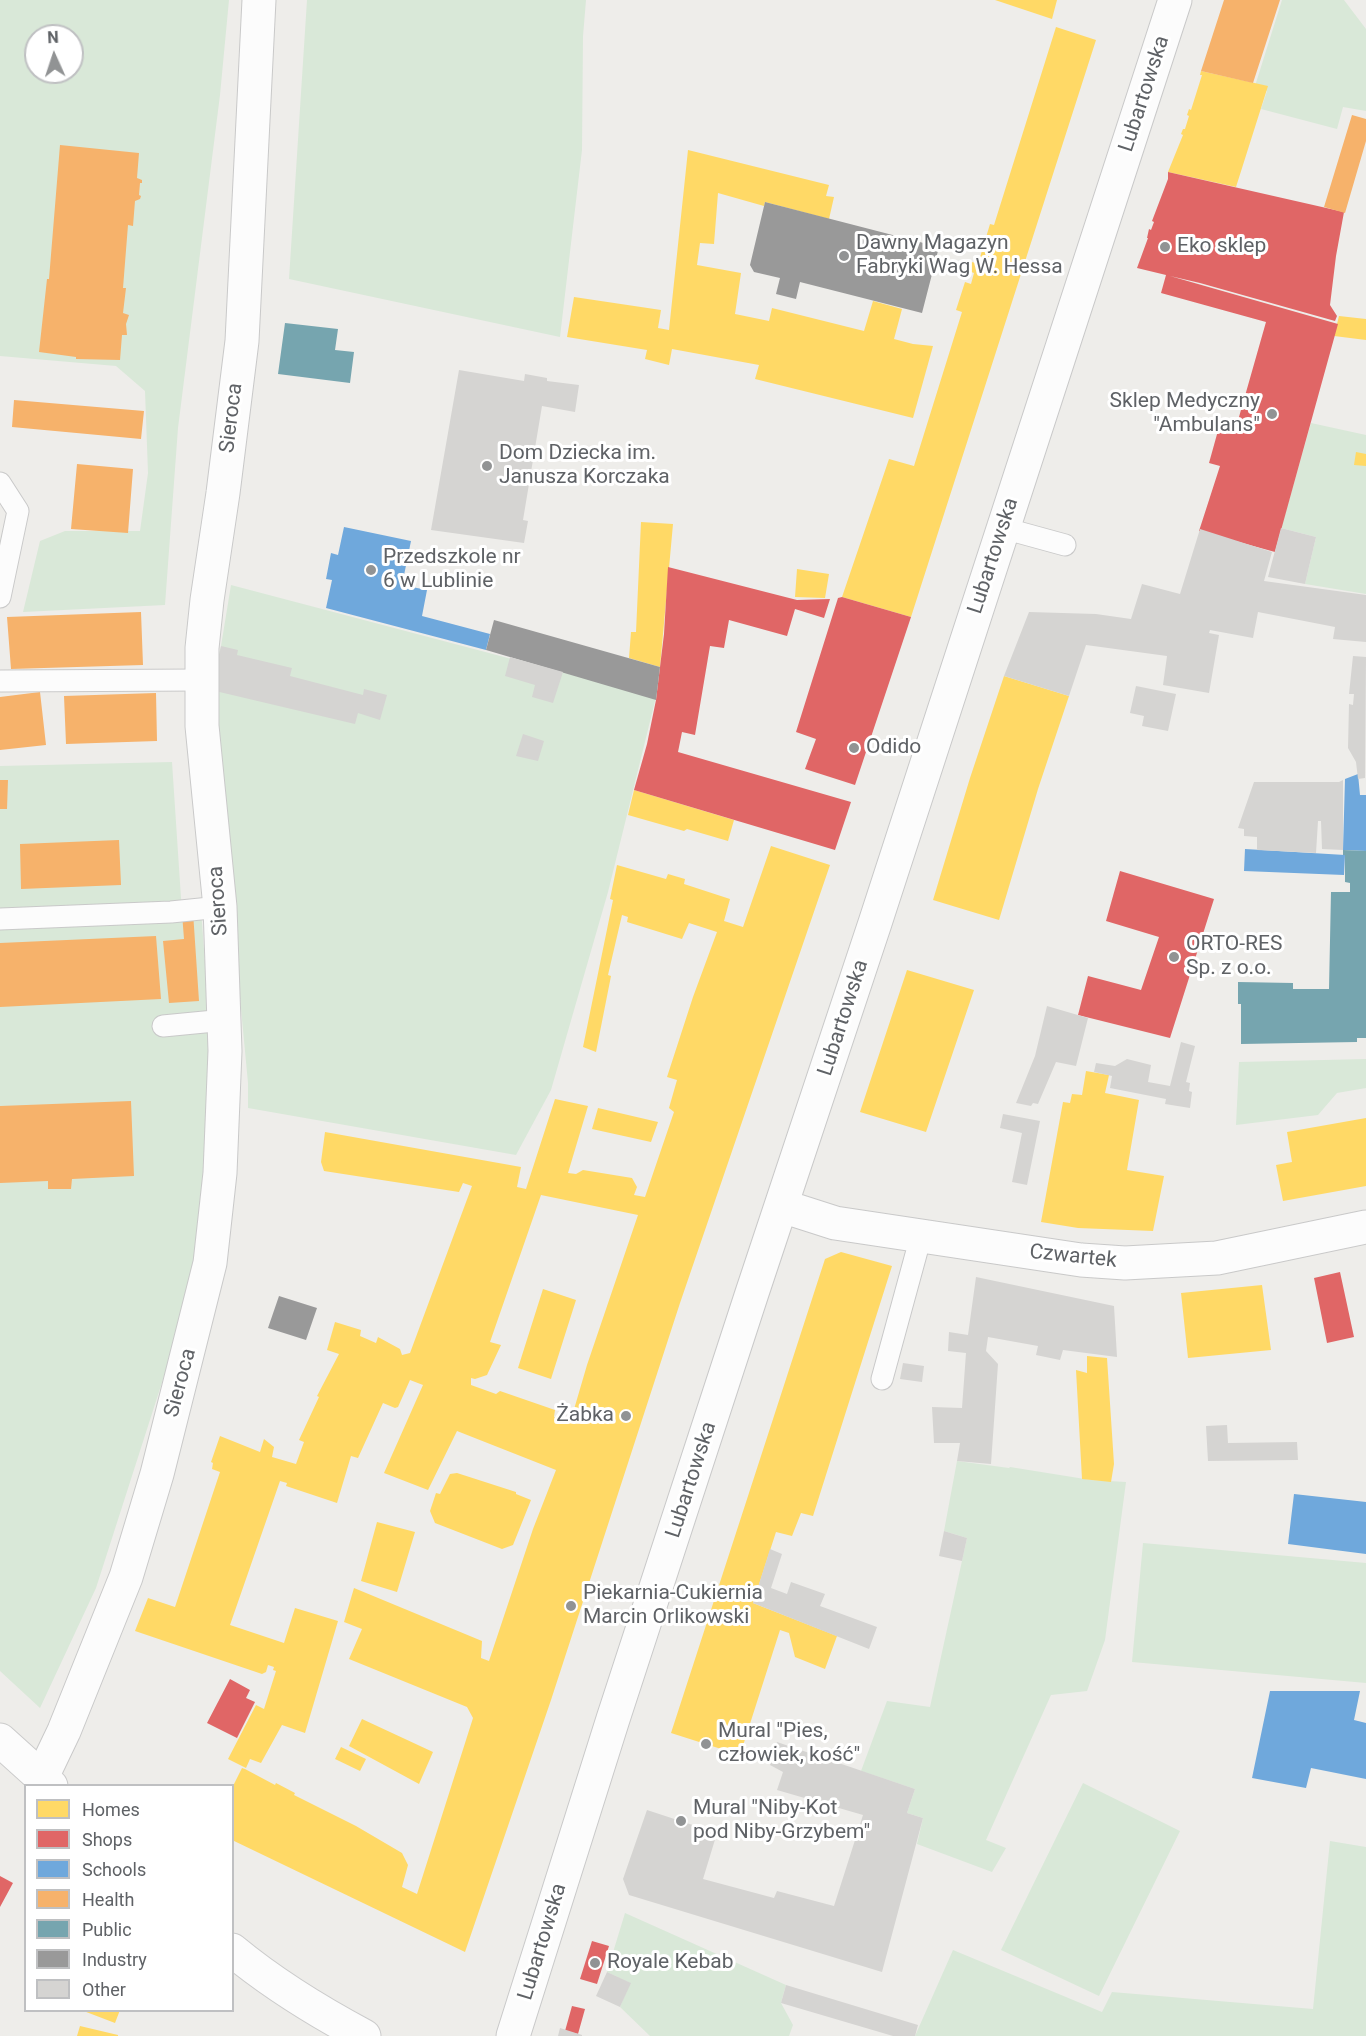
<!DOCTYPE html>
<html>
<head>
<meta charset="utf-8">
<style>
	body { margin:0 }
	#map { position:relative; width:1366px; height:2036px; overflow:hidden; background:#eeedea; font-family:Roboto,sans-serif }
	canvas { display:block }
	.legend { position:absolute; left:24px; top:1784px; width:210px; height:228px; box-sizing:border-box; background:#fff; border:2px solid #bfc0c2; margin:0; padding:8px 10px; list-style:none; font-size:18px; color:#5f6266 }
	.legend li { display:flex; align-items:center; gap:12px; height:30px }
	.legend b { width:30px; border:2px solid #bfc0c2 }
	.north { position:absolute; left:24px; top:24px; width:60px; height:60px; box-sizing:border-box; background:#fff; border:2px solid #bfc0c2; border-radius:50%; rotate:357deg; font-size:16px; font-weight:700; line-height:24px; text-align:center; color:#5f6266 }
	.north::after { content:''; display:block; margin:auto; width:21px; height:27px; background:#919394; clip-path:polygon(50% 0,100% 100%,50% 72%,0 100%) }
</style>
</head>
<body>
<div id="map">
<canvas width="1366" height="2036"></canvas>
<ul class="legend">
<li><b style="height:16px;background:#ffd966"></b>Homes</li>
<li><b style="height:16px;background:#e06666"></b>Shops</li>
<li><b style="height:16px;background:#6fa8dc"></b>Schools</li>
<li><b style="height:16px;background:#f6b26b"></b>Health</li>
<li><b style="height:16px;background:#76a5af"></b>Public</li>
<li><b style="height:16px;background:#999"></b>Industry</li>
<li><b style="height:16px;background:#d5d4d2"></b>Other</li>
</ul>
<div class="north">N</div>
</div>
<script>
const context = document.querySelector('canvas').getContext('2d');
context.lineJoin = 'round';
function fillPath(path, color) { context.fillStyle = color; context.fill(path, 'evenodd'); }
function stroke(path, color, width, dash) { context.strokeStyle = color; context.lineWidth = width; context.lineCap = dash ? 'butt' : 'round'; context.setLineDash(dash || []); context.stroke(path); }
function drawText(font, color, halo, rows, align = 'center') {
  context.font = font + ' Roboto,sans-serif'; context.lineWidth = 6; context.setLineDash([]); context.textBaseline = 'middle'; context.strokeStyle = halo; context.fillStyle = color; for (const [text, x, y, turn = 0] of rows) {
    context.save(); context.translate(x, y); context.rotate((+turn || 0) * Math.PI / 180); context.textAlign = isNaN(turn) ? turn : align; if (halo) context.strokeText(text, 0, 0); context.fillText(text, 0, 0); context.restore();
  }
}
fillPath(new Path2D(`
	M0 0H229L220 95 178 428 165 605 23 612 40 541 65 531H140L148 473 145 391 116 366 0 356ZM36 36H72V72H36Z
	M307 0H586L583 36 582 150 560 337 289 279Z
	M1282 0H1344L1366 29V111L1343 107 1337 129 1261 109 1267 91 1255 86Z
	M1311 423 1366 435V594L1305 584 1316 537 1281 528Z
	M231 585 656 697 608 892 551 1090 516 1155 248 1108V1083L211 690 221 646Z
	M172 762 182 913 201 910 209 1015V1170L192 1289 96 1588 40 1708 0 1671V766Z
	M1366 1059V1088L1337 1093 1318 1115 1236 1125 1239 1062Z
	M957 1461 1009 1468 1010 1467 1091 1480 1126 1482 1105 1640 1087 1691 1051 1695 986 1840 1006 1848 992 1872 917 1844 923 1818 907 1813 915 1789 861 1771 887 1701 930 1707 967 1538 944 1531Z
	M1143 1543 1366 1563V1683L1132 1662Z
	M1083 1783 1180 1831 1099 1996 1001 1950Z
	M1330 1841 1366 1847V2036H915L953 1950 1102 2012 1112 1992 1313 2009Z
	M625 1913 786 1985 781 2003 793 2025 789 2036H650L620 2007 630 1983 607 1972Z`), '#d9e8d8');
fillPath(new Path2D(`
	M995 0H1057L1052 19Z
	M1056 27 1096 40 911 617 842 597 889 459 914 466 962 312 956 310 965 282 971 284 974 273 966 270 969 261 978 264 990 224 994 225Z
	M1201 71 1268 86 1236 187 1168 172 1183 135 1181 134 1183 129H1185L1189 116 1187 115 1189 109 1191 110 1202 75H1200Z
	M688 150 829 185 826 196 834 197 829 219 765 202 764 206 718 193 714 244 700 243 697 265 741 273 735 314 769 321 772 308 864 331 873 301 902 309 894 339 913 344 933 346 913 418 755 379 759 365 672 349 669 365 645 359 647 350 567 337 574 297 661 310 658 328 669 330Z
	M1339 316 1366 319V340L1334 336Z
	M1356 452 1366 454V466L1354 465Z
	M641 522 673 524 660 667 629 658 631 632H636Z
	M797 569 829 574 825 598 795 597Z
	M1004 676 1069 696 1038 789 999 920 933 900 970 778Z
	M634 790 734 820 728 841 687 829 684 831 628 815Z
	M771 846 830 865 680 1303 551 1700 465 1952 232 1840V1788L242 1768 245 1769 275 1785 276 1783 295 1793 294 1795 356 1826 402 1853 408 1865 402 1887 417 1894 473 1718 467 1707 349 1659 362 1629 344 1622 354 1588 482 1641 481 1658 489 1661 533 1529 556 1470 457 1431 428 1490 384 1473 423 1385 410 1380 398 1407 395 1408 383 1403 358 1458 351 1456 337 1503 286 1486 287 1483 280 1481 230 1625 284 1643 295 1608 338 1621 305 1733 282 1725 261 1763 250 1759 246 1768 228 1759 256 1705 264 1709 276 1671 273 1670 274 1667 268 1665 266 1672 262 1674 135 1631 148 1598 175 1607 220 1472 212 1469 213 1463 211 1462 220 1436 260 1452 264 1439 274 1447 272 1457 296 1464 304 1442 299 1440 319 1397 317 1396 339 1354 327 1350 335 1322 361 1330 360 1336 376 1343 378 1337 400 1349 402 1355 410 1353 472 1186 463 1183 459 1192 324 1171 321 1162 325 1132 521 1167 517 1187 526 1189 555 1099 588 1106 568 1173 576 1174 583 1170 632 1178 637 1187 634 1195 645 1197 674 1112 669 1108 677 1080 667 1077 693 997 717 932 689 923 682 939 627 922 628 917 622 915 608 975 611 976 596 1052 583 1047 613 900 610 899 617 865 666 879 668 874 685 879 684 884 730 899 724 921 743 927ZM541 1195 638 1215 587 1365 570 1423 554 1417 555 1410 500 1391 496 1394 471 1385V1378L475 1379 487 1375 501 1345 490 1342Z
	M907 970 974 990 926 1132 860 1112Z
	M1086 1071 1109 1075 1105 1093 1139 1100 1127 1170 1164 1176 1153 1231 1078 1228 1041 1222 1063 1102 1070 1103 1072 1094 1082 1095Z
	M598 1108 658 1122 651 1142 592 1129Z
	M1366 1118V1186L1283 1201 1276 1165 1292 1162 1287 1132Z
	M841 1252 892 1266 813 1516 801 1513 792 1536 776 1532 753 1603 837 1636 825 1669 795 1657 789 1633 780 1630 740 1755 671 1733 825 1259Z
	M1262 1285 1271 1350 1188 1358 1181 1293Z
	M543 1289 576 1300 551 1379 518 1368Z
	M1087 1356 1107 1358 1114 1464 1111 1482 1082 1479 1076 1370 1087 1373Z
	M457 1473 516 1492V1494L531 1500 513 1545 502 1549 435 1523 430 1511 436 1493 440 1494 450 1474Z
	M377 1522 415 1532 397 1592 361 1581Z
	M362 1719 433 1752 419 1784 349 1746Z
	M341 1747 366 1759 360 1771 335 1759Z
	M81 2010H120L115 2023Z
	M80 2026 118 2035V2036H77Z`), '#ffd966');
fillPath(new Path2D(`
	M1168 172 1344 212 1336 256 1330 305 1337 316 1335 321 1200 283 1170 276 1338 324 1275 552 1199 531 1220 466 1209 463 1219 427 1235 431 1266 322 1161 293 1166 275 1137 268 1148 238H1147L1149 229 1151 230 1154 222 1152 221 1168 179Z
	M668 567 797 600 830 599 824 618 795 609 787 636 729 620 724 648 710 646 695 735 682 732 678 752 851 802 835 850 634 790 647 744 656 700 664 634Z
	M842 597 911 617 855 785 805 769 816 739 796 732 838 598Z
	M1120 871 1214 899 1170 1038 1078 1015 1088 976 1141 990 1159 937 1106 921Z
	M1340 1272 1354 1337 1327 1343 1314 1278Z
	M230 1679 250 1690 246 1698 255 1702 237 1738 207 1723Z
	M0 1876 13 1883 0 1907Z
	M592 1941 609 1946 597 1984 580 1979Z
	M572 2006 585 2009 578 2034 565 2031Z`), '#e06666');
fillPath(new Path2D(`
	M344 527 411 541 402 585 427 590 422 616 490 634 486 650 326 608 332 580 326 579 331 553 338 555Z
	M1358 774 1360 795H1366V851L1343 850 1345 779Z
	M1245 849 1345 855 1344 875 1244 871Z
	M1294 1494 1366 1502V1554L1288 1544Z
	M1270 1691H1360L1354 1720 1366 1723V1779L1311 1768 1306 1788 1252 1778Z`), '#6fa8dc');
fillPath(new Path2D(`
	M1224 0H1280L1253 83 1201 71Z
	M1352 115 1366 119V141L1345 213 1324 207Z
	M60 145 139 153 137 178 142 180V183H140L139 195 141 196 140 199 135 201 133 226 128 225 123 288H126L123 313 129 315 126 324 127 335H122L120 360 76 359V357L39 352 47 279H49Z
	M14 400 144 411 141 439 12 427Z
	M77 464 133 469 128 533 71 529Z
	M141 612 143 665 11 669 7 617Z
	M40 692 46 745 0 750V697Z
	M156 693 157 741 66 744 64 696Z
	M0 780H8L7 809H0Z
	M119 840 121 885 21 889 20 844Z
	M193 912 199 1001 169 1003 163 941 184 939 182 913Z
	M156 936 161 999 0 1007V943Z
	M131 1101 134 1176 72 1179 71 1189H48V1181L0 1183V1106Z`), '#f6b26b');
fillPath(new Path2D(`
	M285 323 338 329 335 350 354 352 350 383 278 374Z
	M1343 850 1366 851V1038H1357V1042L1241 1044V1004H1238V982L1293 983V989H1329L1331 892H1350V883L1345 882V855H1343Z`), '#76a5af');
fillPath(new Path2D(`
	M765 202 939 247 922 313 800 282 796 299 776 294 780 278 754 272 750 265Z
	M494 620 660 667 656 700 486 650Z
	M279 1296 317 1308 306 1340 268 1328Z`), '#999');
fillPath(new Path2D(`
	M459 370 524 381 525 374 547 378V381L579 385 575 412 542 406 523 520 528 521 524 543 431 530Z
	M1281 528 1316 537 1305 584 1268 577Z
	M1200 529 1272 552 1264 581 1366 595V642L1333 639 1335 627 1258 612 1253 638 1210 630 1209 633 1219 635 1209 693 1163 685 1167 656 1086 645 1069 696 1004 676 1029 612 1096 614 1131 619 1142 584 1180 594Z
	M221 646 238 650 237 655 292 668 290 676 363 695 364 689 387 695 380 720 358 713 355 724 211 690Z
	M1353 656 1366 657 1365 778 1358 779 1356 762 1348 748 1349 704 1353 705 1354 694H1349Z
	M510 657 563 672 553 703 532 697 535 685 505 676Z
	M1136 686 1176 694 1168 731 1142 726 1144 716 1130 713Z
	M523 734 544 741 538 761 516 756Z
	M1343 780V850L1322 849 1321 821H1318L1316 853 1257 850V837L1244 836V829L1238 828 1254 782H1339Z
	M1047 1006 1088 1018 1076 1066 1056 1062 1038 1104 1033 1103 1031 1106 1016 1103 1035 1056Z
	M1181 1042 1195 1046 1186 1082 1190 1083 1189 1091 1192 1092 1190 1108 1165 1104 1166 1099 1110 1088 1112 1076 1094 1072 1096 1063 1115 1066 1127 1059 1151 1065 1148 1082 1170 1086Z
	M1003 1114 1040 1121 1027 1185 1012 1182 1022 1133 1000 1128Z
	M976 1277 1114 1306 1117 1357 1063 1350 1060 1360 1036 1355 1038 1346 988 1337 986 1351 998 1364 991 1464 957 1461 960 1443H934L932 1407 962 1408 966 1353 948 1351 949 1332 968 1335Z
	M903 1363 924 1366 922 1382 900 1379Z
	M1227 1425 1228 1443 1297 1442 1298 1460 1208 1461 1206 1426Z
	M944 1531 967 1538 962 1561 939 1556Z
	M770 1549 782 1554 771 1588 787 1594 791 1582 825 1594 820 1606 877 1627 869 1649 753 1603Z
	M777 1742 915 1789 907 1813 923 1818 882 1972 629 1895 623 1879 647 1810 717 1833 703 1879 774 1898 777 1891 834 1906 863 1815 777 1790 783 1772 770 1765Z
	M607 1972 631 1983 620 2007 596 1996Z
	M786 1985 918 2025 915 2036H893L781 2003Z
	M560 2028 582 2035V2036H558Z`), '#d5d4d2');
const lane = new Path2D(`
	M0 483 18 511 0 597
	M1003 528 1065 545
	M0 681 202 680
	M0 919 171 912 220 907
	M163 1026 225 1020
	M882 1379 921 1236`);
const street = new Path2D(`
	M782 1206 835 1223 1081 1260 1125 1263 1217 1258 1366 1227
	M42 1777 64 1731 126 1577 157 1474 210 1263 220 1173 225 1051 220 907 202 726V648L207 600 223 493 242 341 259 0
	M513 2036 613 1719 752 1293 875 923 1175 0`);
const secondary = new Path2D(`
	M0 1740 51 1786
	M232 1950C273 1984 317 2011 364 2036`);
stroke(lane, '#c9c9c9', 23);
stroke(street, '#c9c9c9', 35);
stroke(secondary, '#cbcbcb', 35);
stroke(lane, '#fcfcfc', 21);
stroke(street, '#fcfcfc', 33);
stroke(secondary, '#fcfcfc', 33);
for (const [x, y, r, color] of [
	[1165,247,6,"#919394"],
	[844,256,6,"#919394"],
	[1272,414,6,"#919394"],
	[487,466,6,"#919394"],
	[371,570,6,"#919394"],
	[854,748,6,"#919394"],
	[1174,957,6,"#919394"],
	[626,1416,6,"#919394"],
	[571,1606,6,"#919394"],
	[706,1744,6,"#919394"],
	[681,1821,6,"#919394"],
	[595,1963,6,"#919394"]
]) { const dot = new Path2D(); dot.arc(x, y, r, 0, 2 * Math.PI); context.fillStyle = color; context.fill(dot); stroke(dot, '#fff', 2); }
drawText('21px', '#5f6266', '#fff', [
	["Lubartowska",1145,94,-72],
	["Sieroca",232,418,-83],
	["Lubartowska",994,556,-72],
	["Sieroca",219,901,-94],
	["Lubartowska",844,1018,-72],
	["Czwartek",1073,1257,6],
	["Sieroca",181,1383,-75],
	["Lubartowska",692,1480,-72],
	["Lubartowska",543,1942,-73]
]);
drawText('21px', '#5f6266', '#fff', [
	["Dawny Magazyn",856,244],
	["Fabryki Wag W. Hessa",856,268],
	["Eko sklep",1177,247],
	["Sklep Medyczny",1260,402,"right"],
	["\"Ambulans\"",1260,426,"right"],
	["Dom Dziecka im.",499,454],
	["Janusza Korczaka",499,478],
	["Przedszkole nr",383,558],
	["6 w Lublinie",383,582],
	["Odido",866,748],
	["ORTO-RES",1186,945],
	["Sp. z o.o.",1186,969],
	["Żabka",614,1416,"right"],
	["Piekarnia-Cukiernia",583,1594],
	["Marcin Orlikowski",583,1618],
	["Mural \"Pies,",718,1732],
	["człowiek, kość\"",718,1756],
	["Mural \"Niby-Kot",693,1809],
	["pod Niby-Grzybem\"",693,1833],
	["Royale Kebab",607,1963]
], 'left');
</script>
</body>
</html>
